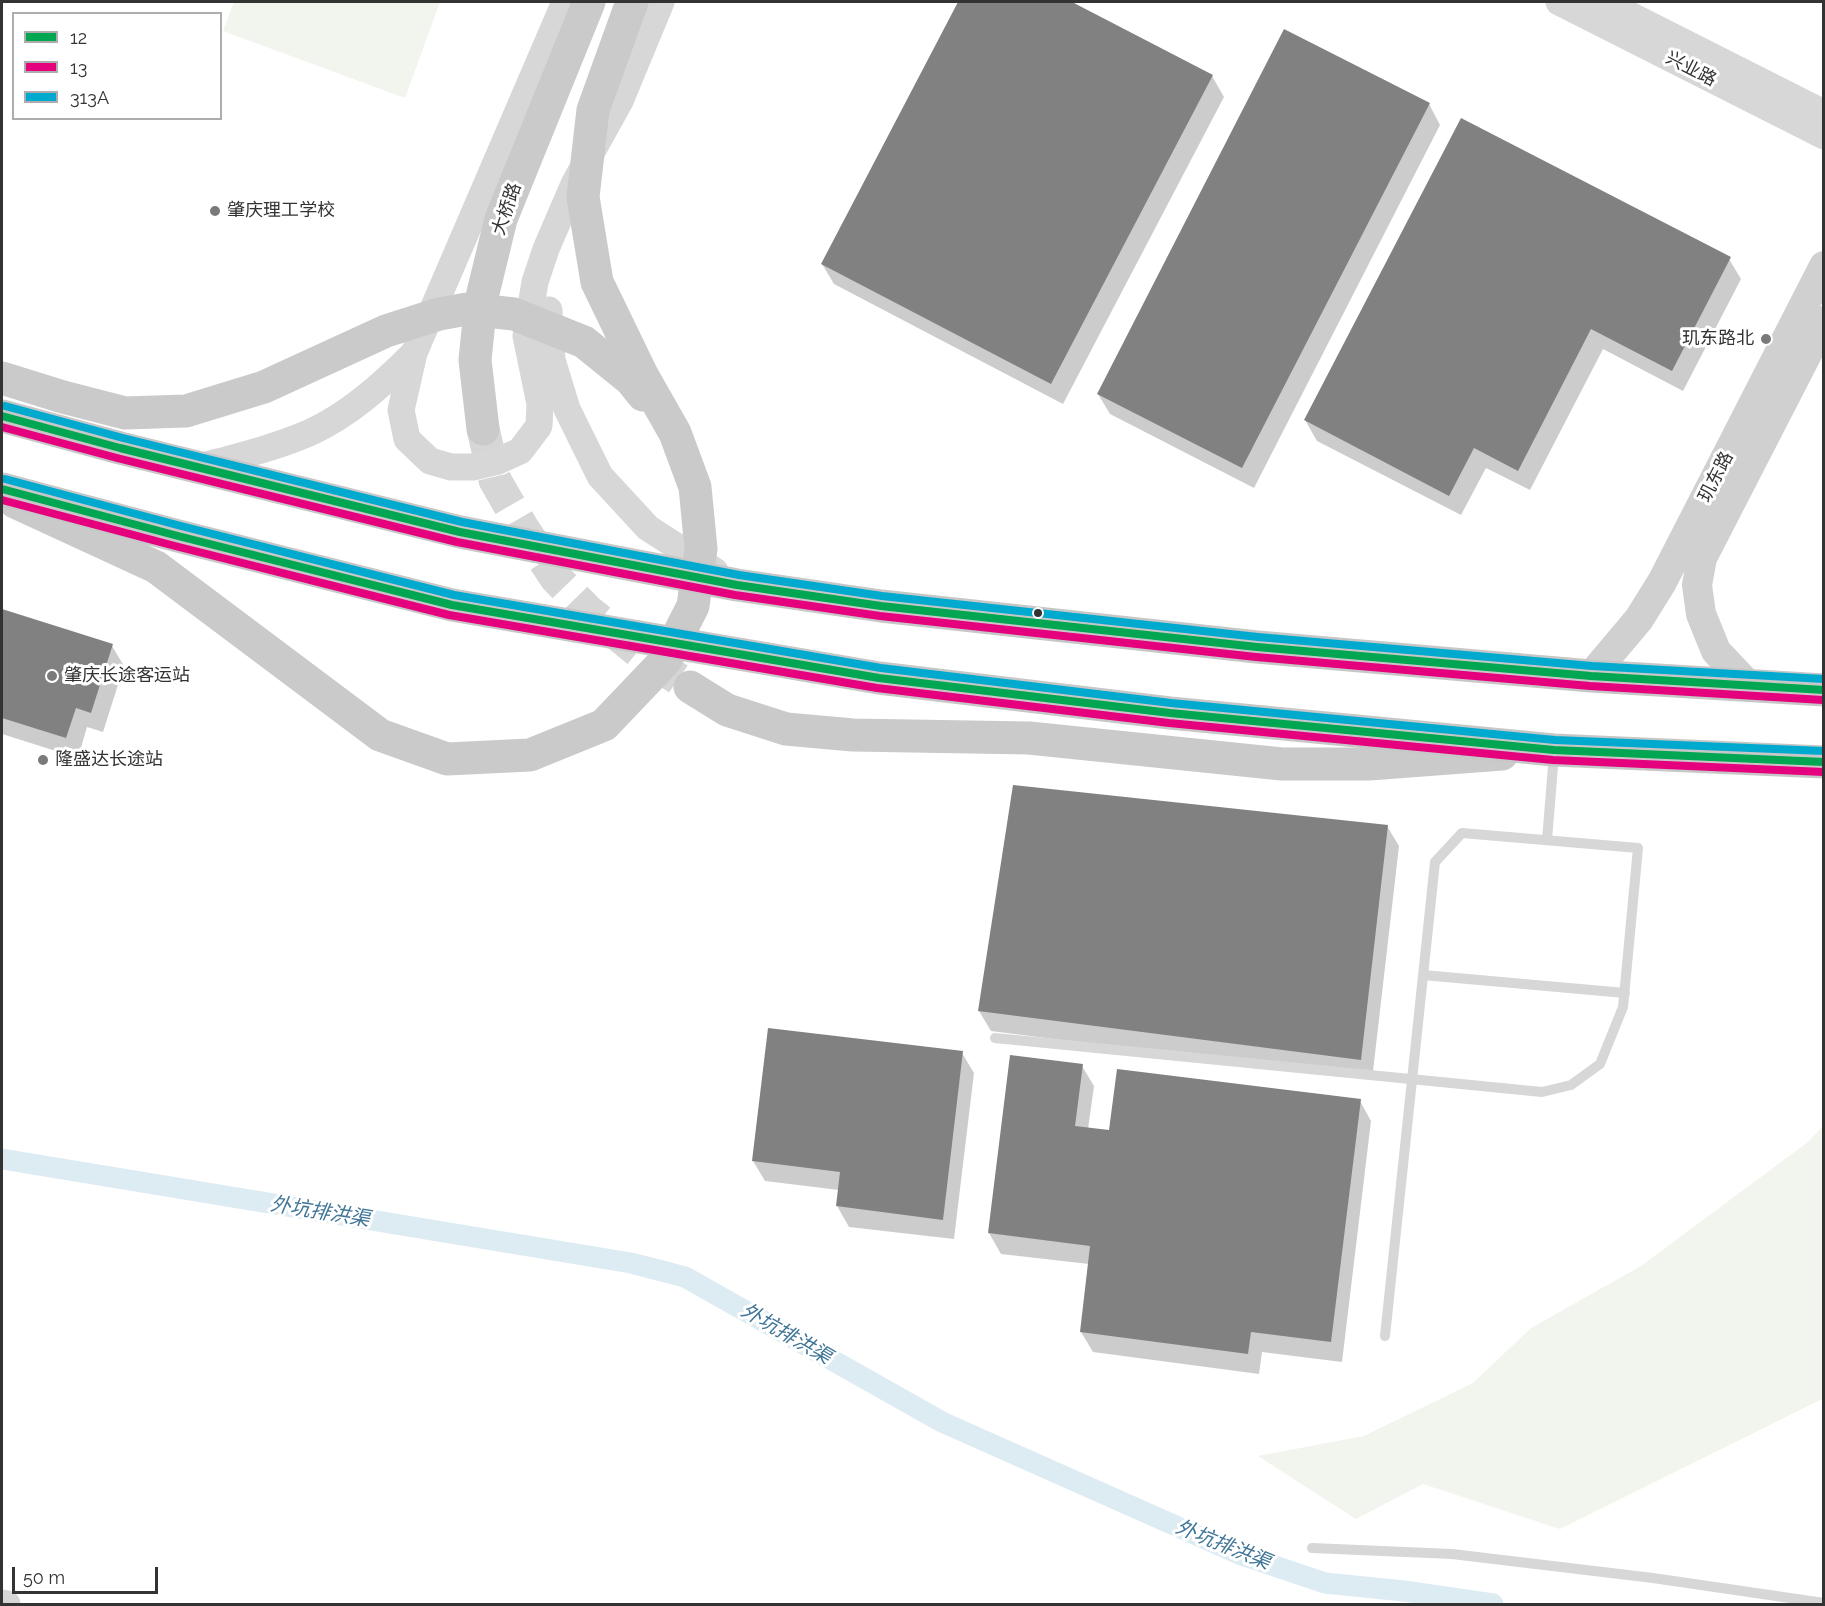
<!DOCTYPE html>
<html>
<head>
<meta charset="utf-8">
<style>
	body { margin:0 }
	#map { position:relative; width:1825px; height:1606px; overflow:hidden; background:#fff; font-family:Raleway,sans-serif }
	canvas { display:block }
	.frame { position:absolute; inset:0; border:3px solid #333; pointer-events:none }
	.legend { position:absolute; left:12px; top:12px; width:210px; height:108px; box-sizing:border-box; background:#fff; border:2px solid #adadad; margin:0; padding:8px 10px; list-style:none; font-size:18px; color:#333 }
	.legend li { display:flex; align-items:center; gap:12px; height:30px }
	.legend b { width:30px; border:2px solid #adadad }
	.scale { position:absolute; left:12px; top:1567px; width:146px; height:27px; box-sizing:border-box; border:3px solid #333; border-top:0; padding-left:8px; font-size:18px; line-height:21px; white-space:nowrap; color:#333; -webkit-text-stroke:4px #fff; paint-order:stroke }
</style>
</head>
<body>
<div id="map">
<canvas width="1825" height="1606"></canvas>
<div class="frame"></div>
<ul class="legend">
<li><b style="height:8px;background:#00a651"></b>12</li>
<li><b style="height:8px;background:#e5007d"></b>13</li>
<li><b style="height:8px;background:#00a9ce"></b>313A</li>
</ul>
<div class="scale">50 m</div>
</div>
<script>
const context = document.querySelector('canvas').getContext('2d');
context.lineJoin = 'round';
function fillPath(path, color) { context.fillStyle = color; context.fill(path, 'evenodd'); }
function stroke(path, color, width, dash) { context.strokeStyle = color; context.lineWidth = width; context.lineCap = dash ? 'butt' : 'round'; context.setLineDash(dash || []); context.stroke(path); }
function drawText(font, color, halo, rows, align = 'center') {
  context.font = font + ' Raleway,"Noto Sans SC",sans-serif'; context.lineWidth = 6; context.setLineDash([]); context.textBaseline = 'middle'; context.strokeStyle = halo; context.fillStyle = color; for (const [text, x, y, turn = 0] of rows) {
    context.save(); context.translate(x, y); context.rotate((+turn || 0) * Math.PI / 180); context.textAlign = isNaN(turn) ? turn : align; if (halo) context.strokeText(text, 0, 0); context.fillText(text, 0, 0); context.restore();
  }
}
fillPath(new Path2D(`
	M234 2H440L405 98 223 31Z
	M1823 1126 1822 1399 1560 1529 1423 1484 1356 1519 1258 1456 1364 1436 1473 1383 1531 1328 1641 1266 1808 1142Z`), '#f1f5ed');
fillPath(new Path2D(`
	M960 2H1069L1212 76 1224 97 1063 404 834 284 822 264Z
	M1429 104 1440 125 1254 488 1110 414 1098 394Z
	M1729 259 1741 279 1683 391 1603 349 1530 490 1486 468 1461 515 1317 441 1305 420Z
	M2 611 112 646 124 666 103 732 87 727 78 758 2 734Z
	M1387 826 1399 846 1372 1080 991 1031 979 1011Z
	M962 1053 974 1073 954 1239 849 1227 837 1206 839 1190 765 1181 753 1161Z
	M1082 1066 1094 1086 1088 1129 1110 1132 1360 1101 1371 1121 1342 1362 1262 1352 1259 1374 1093 1352 1081 1332 1089 1264 1001 1254 989 1233Z`), '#0003');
stroke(new Path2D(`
	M2 1159 631 1263 685 1277 942 1422 1239 1554 1325 1583 1404 1591 1493 1604`), '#ddebf3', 21);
fillPath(new Path2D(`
	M958 2H1072L1213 75 1051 384 821 264Z
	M1284 29 1430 103 1242 468 1097 394Z
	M1461 118 1731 257 1672 371 1591 329 1518 471 1474 448 1449 496 1304 420Z
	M2 609 113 644 91 713 76 708 66 738 2 718Z
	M1013 785 1388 825 1361 1060 978 1011Z
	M768 1028 963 1051 943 1220 836 1206 840 1172 752 1161Z
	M1010 1055 1083 1064 1075 1126 1109 1130 1117 1069 1361 1099 1331 1342 1251 1332 1248 1354 1080 1332 1090 1246 988 1233Z`), '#818181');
stroke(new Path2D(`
	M483 429 495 480 522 527 556 578 587 610 639 652 690 687`), '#d6d6d6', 33, [33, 16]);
stroke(new Path2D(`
	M1547 840 1554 754
	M1423 975 1625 993
	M995 1038 1542 1092 1571 1085 1600 1064 1623 1007 1638 848 1462 833 1435 862 1385 1336
	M1312 1548 1452 1554 1653 1578 1824 1603`), '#d7d7d7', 10);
stroke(new Path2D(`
	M565 2 414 353 401 410 407 439 430 461 451 467H473L498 461 520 451 539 426 540 404 526 336 535 282 546 249 574 184 620 101 661 2
	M1559 2 1824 136
	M1604 2 1824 113
	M549 310 552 360 567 409 600 476 648 528 715 571
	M199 467C236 457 274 448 309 433 349 415 383 384 414 353
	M2 1603 7 1604`), '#d7d7d7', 27);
stroke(new Path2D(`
	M1591 676 1639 619 1662 582 1824 266
	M1750 687 1716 651 1701 614 1697 585 1702 558 1824 321`), '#d0d0d0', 30);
stroke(new Path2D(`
	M2 378 63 397 125 413 186 411 264 387 386 331 439 314 467 309 514 314 584 342 631 380 643 395
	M483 429 475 360 481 301 501 219 589 2
	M15 502 156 567 380 735 447 759 530 755 604 725 665 661 693 606 701 549 695 487 675 433 642 375 597 282 583 197 593 110 632 2
	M690 687 727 710 786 729 853 735 1029 738 1282 764H1369L1502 754`), '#cacaca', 33);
stroke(new Path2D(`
	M2 416 120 448 460 532 737 585 881 606 1257 647 1591 676 1824 690
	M2 489 178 536 452 605 879 678 1170 713 1554 750 1824 762`), '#c7c7c7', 33);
stroke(new Path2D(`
	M2 416 120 448 460 532 737 585 881 606 1257 647 1591 676 1824 690
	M2 489 178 536 452 605 879 678 1170 713 1554 750 1824 762`), '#00a651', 8);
stroke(new Path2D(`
	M2 427 117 458 457 542 735 595 880 616 1256 657 1590 686 1823 700
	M2 500 175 546 449 615 877 688 1169 723 1553 760 1824 772`), '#e5007d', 8);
stroke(new Path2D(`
	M5 406 123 438 462 522 739 575 882 596 1258 637 1592 666 1824 679
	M5 479 181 526 454 595 881 668 1171 703 1555 740 1824 751`), '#00a9ce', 8);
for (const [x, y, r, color] of [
	[215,211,6,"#7a7a7a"],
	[1766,339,6,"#7a7a7a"],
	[1038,613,5,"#333"],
	[52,676,6,"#7a7a7a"],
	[43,760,6,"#7a7a7a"]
]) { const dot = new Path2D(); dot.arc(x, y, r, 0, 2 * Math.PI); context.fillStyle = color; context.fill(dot); stroke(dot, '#fff', 2); }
drawText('18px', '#333', '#fff', [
	["兴业路",1691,69,27],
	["大桥路",507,209,-71],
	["玑东路",1716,477,-63]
]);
drawText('18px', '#333', '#fff', [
	["肇庆理工学校",227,211],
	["玑东路北",1754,339,"right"],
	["肇庆长途客运站",64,676],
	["隆盛达长途站",55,760]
], 'left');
drawText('italic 20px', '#3f7597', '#fff', [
	["外坑排洪渠",320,1212,9],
	["外坑排洪渠",786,1334,30],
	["外坑排洪渠",1223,1545,22]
]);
</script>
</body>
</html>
